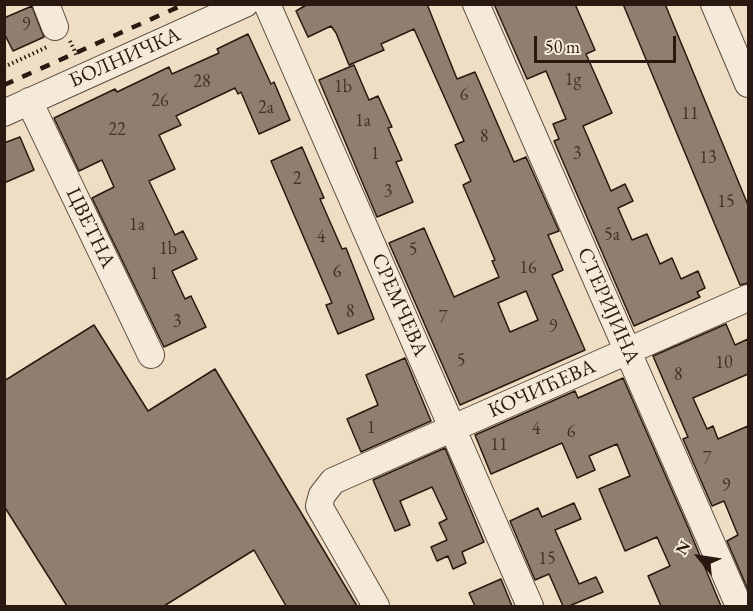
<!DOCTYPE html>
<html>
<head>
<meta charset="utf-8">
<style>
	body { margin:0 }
	#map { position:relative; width:753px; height:611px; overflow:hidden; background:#efdec4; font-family:"EB Garamond",serif }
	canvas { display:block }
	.frame { position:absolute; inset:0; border:6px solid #291910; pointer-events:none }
	.north { position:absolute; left:669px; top:527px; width:60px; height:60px; -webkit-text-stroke:4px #f5ead9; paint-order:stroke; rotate:300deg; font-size:16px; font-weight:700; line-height:24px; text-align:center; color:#291910 }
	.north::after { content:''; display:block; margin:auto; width:21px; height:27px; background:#291910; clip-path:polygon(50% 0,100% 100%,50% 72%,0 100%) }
	.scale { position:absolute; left:534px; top:36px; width:142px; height:27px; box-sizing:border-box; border:3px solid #291910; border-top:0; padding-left:8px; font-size:18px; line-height:21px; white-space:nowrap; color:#291910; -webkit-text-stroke:4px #f5ead9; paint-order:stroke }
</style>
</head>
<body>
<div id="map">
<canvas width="753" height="611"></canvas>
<div class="frame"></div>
<div class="north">N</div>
<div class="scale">50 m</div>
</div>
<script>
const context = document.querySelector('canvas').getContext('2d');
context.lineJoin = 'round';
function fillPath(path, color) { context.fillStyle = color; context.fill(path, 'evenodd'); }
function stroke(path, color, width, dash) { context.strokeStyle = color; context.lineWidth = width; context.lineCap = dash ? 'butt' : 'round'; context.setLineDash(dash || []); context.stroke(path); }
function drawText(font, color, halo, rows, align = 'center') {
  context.font = font + ' "EB Garamond",serif'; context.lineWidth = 4.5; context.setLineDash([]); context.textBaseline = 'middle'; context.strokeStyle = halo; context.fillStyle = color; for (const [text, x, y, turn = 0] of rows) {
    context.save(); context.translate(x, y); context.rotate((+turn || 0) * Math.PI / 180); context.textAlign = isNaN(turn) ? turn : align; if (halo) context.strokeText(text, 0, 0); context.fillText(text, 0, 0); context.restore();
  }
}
const building = new Path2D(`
	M308 4H427L457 79 475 72 514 162 526 157 559 231 548 235 563 270 552 275 585 350 460 405 389 243 424 228 454 297 499 277 492 261 495 260 463 185 471 181 455 145 464 141 414 29 381 44 384 50 349 65 336 33 331 26 308 37 296 11ZM526 291 538 320 510 332 498 303Z
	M494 4H575L595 50 586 54 612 113 583 126 611 191 625 184 633 201 618 208 632 240 647 234 660 264 672 258 681 279 698 271 705 288 697 292 700 297 634 326 554 141 559 139 553 124 566 119 546 71 527 79Z
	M623 4H665L748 205V283L740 285Z
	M32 6 44 37 13 51 4 33V18Z
	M248 34 271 84 274 82 290 120 259 134 241 92 238 94 235 88 176 116 181 125 159 135 175 169 149 181 175 235 183 231 197 259 172 271 185 299 191 296 206 327 164 347 92 198 114 187 102 160 79 171 54 118 115 89 117 92 169 67 172 74 219 53 217 49Z
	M354 65 369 100 378 96 392 127 388 128 402 160 396 162 413 202 377 217 319 80Z
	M20 137 34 170 4 183V143Z
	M302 147 324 198 320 199 342 249 346 248 374 319 338 334 326 305 332 303 271 161Z
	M726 324 735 345 748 339V374L693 398 707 429 713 426 718 439 748 426V590L727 541 738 535 724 501 712 506 683 439 688 437 653 356Z
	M94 325 148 411 215 369 357 606H286L254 550 164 606H67L4 506V381Z
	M405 358 431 421 361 452 347 419 378 405 366 375Z
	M623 378 688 527 721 606H661L648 576 670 566 657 537 625 551 599 489 630 476 617 444 589 456 595 470 577 478 562 443 491 474 475 435 575 391 578 398Z
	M445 448 484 542 462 552 466 563 453 569 448 556 437 561 431 547 447 540 439 523 447 519 432 487 400 501 410 525 395 531 373 480Z
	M574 503 581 519 555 530 579 584 596 577 603 592 569 606H563L549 574 535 580 510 521 538 508 542 517Z
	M501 579 512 606H475L469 593Z`);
fillPath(building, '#907f6e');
stroke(building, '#291910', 1.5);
const minor = new Path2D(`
	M46 4 55 27
	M267 4 530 606
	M476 4 739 606
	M714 4 748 84
	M29 101 151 355
	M4 113 245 4
	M376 606 319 506 322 495 333 481 748 298`);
stroke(minor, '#5a4a3d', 28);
stroke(new Path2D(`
	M70 41 77 56
	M4 67 47 47`), '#291910', 4, [1.5, 3]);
stroke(minor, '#f5ead9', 26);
stroke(new Path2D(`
	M4 85 185 4`), '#291910', 4.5, [10, 10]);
drawText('18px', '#433228', null, [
	["9",26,25],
	["1g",573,80],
	["28",202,82],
	["1b",343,87],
	["6",464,95],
	["26",160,101],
	["2a",266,108],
	["11",690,114],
	["1a",363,121],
	["22",117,130],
	["8",484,137],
	["1",375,154],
	["3",577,154],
	["13",708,158],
	["2",297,179],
	["3",388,192],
	["15",726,202],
	["1a",137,225],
	["5a",612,235],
	["4",321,237],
	["1b",168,249],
	["5",413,250],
	["16",528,268],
	["6",337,272],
	["1",154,274],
	["8",350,312],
	["7",443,318],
	["3",177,322],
	["9",553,327],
	["5",461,361],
	["10",724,363],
	["8",678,375],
	["1",371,428],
	["4",536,429],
	["6",571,432],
	["11",499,445],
	["7",707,459],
	["9",726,486],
	["15",547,559]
]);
drawText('21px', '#291910', '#f5ead9', [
	["БОЛНИЧКА",125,58,-24],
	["ЦВЕТНА",90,228,64],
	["СРЕМЧЕВА",399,305,66],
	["СТЕРИЈИНА",608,306,66],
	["КОЧИЋЕВА",542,389,-24]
]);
</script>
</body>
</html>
